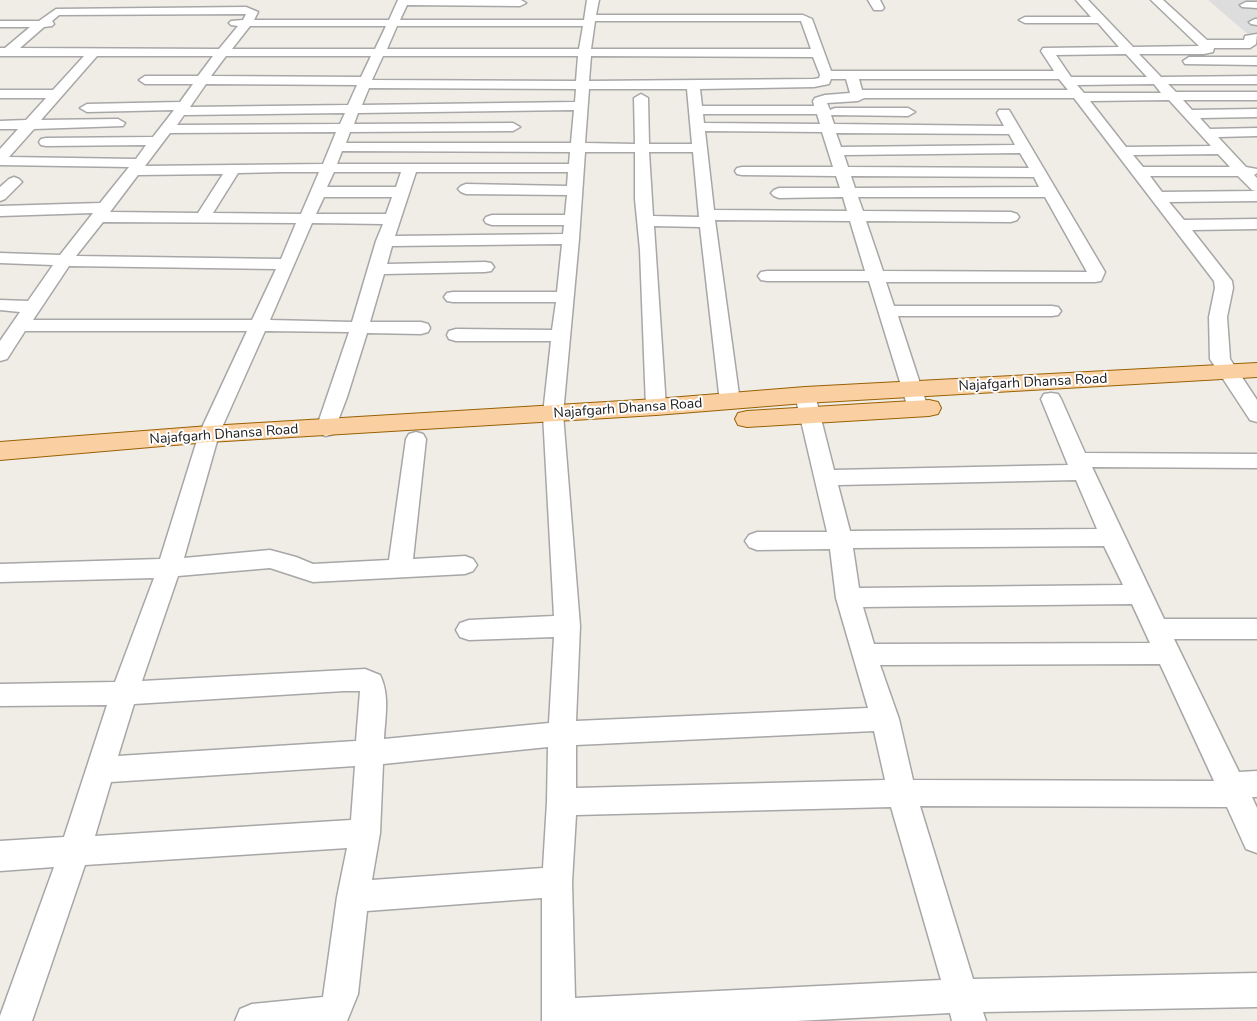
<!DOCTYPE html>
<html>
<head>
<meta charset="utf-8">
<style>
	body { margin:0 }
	canvas { display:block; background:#f0ede7 }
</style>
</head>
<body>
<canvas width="1257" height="1021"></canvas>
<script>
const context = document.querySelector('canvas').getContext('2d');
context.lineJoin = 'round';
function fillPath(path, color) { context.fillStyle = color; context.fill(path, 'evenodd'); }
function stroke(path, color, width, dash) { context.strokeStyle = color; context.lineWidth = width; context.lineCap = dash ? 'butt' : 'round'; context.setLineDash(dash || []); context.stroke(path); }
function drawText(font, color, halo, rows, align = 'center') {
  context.font = font + ' "Nunito Sans",sans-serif'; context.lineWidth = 4; context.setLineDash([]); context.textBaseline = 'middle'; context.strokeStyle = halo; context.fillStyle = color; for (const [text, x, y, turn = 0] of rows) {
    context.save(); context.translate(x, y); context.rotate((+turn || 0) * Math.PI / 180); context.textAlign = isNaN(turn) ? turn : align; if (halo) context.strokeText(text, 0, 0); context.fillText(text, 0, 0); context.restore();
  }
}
fillPath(new Path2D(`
	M1208 0H1257V42Z`), '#dedddd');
const minor = new Path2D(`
	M398 0H521L526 3 520 6 407 5 400 20H584L587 0H599L596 15H803L812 19 831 71H1054L1041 51 1043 48 1119 47 1098 23H1025L1019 20 1025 17H1091L1076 0H1088L1133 47 1199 46 1151 0H1163L1207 40H1244L1245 36 1257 34 1256 44 1250 48H1214L1213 52 1204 54H1139L1161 77 1257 76V84H1168L1176 92H1257V100H1183L1192 110 1257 109V117L1200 118 1210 129 1257 128V136L1218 137 1246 167 1257 169V173L1254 175 1257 178V201L1169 202 1184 220 1257 219V229L1192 230 1232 281 1233 288 1227 317 1230 359 1257 400V422L1250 420 1210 359 1209 317 1215 288 1214 281 1074 98H864L858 101 827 103 830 110 835 108H908L915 112 908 116 831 115 834 124 1004 126 997 113 999 110H1009L1105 272 1101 281 1095 282H886L894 306H1052L1058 307 1061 311 1058 315 1052 316H898L928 408 925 413 918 415 911 413 908 408 869 281H767L761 280 758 276 761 272 767 271H865L850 221 715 220 740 402 737 407 730 408 723 407 720 402 700 227 654 226 666 407 663 412 656 414 649 412 646 407 640 250 635 199V152H585L579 239 563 414 580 626 576 721 868 708 836 598 830 549 757 550 749 547 745 541 749 535 757 532H827L795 395 798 391 805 389 812 391 815 395 834 470 1068 465 1041 399 1044 394 1051 393 1058 394 1061 399 1085 453 1257 454V468L1092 467 1164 619H1257V639H1174L1239 772 1257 771V797H1252L1257 808V853L1246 849 1227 807 920 806 973 979 1257 973V1007L983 1012 986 1021H952L950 1013 796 1021H542V898L367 911 358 994 347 1021H235L240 1009 252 1004 323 997 337 897 347 848 85 865 32 1021H0V1016L54 867 0 871V841L64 837 107 705 0 706V684L115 682 154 578 0 582V564L160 559 199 434 247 331H25L7 359 0 361V341L20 312 0 310V300L28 301 53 265 0 263V253L60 255 93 213 0 216V206L100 203 129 167 0 165V149L18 129H0V121L26 120 46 98H0V90H53L84 56H0V48H5L30 27H0V21H39L56 9 246 7 258 12 254 20H389ZM246 14 243 20 231 21 229 23 231 25 238 26 219 49 20 48 44 27 52 26 54 24 52 21 59 15ZM595 21H801L811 49H591ZM250 26H386L375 49H232ZM397 26H583L579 49H387ZM1126 54 1147 77H1071L1056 55ZM97 56H213L198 76H145L139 80 145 84H193L180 102 87 104 80 108 87 112 174 110 153 137 46 138 41 139 39 142 41 145 46 146 146 145 136 159 9 157 34 129 123 126 125 123 118 119 41 120ZM226 56H371L361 77 211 76ZM383 56H578L576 81 372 80ZM591 56 813 57 820 75 819 78 814 79 589 81ZM831 79H846L850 93 825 95 815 98 813 101 814 106H702L700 89 814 87 829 84ZM859 79H1059L1068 90H862ZM206 84 357 85 348 105 190 107ZM1154 84 1161 93H1084L1077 85ZM369 88 576 89 575 102 362 105ZM589 89H687L692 144H649L648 98 641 94 634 98 635 144 585 143ZM1169 100 1211 146 1126 147 1090 101ZM574 110 571 143H346L350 132 513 131 520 127 513 123 354 124 358 113ZM345 113 340 124 177 125 184 115ZM703 114H817L820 124 704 123ZM705 131 822 132 833 167H742L737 168 735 171 737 174 742 175 836 176 840 188H779L774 190 771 193 774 196 779 198 843 197 847 211 714 210ZM336 132 323 164 145 166 170 133ZM836 133 1009 134 1015 145 841 147ZM342 151 570 152 569 164H337ZM649 152H693L699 217 653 216ZM1020 153 1029 168 848 167 844 155ZM1218 154 1230 167H1143L1133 155ZM282 172H319L301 214 213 213 238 173ZM334 172H401L396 187H327ZM416 172H568L567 186 466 184 461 186 458 189 461 192 466 194 567 195 565 215H492L486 217 484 220 486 223 492 225H564L563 234 395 236ZM223 174 198 213 110 212 138 175ZM851 176 1034 177 1039 187 855 188ZM1150 176H1238L1252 190 1256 191 1162 192ZM324 197H392L386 214H316ZM858 197H1045L1087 272 883 271 866 221 1011 222 1017 220 1019 217 1017 214 1011 212 863 211ZM103 222 296 223 281 259 76 256ZM312 223 383 224 376 241 352 322 270 320ZM562 244 557 292H453L447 293 444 297 447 301 453 302H556L552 330 456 329 449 331 447 335 449 339 456 341H551L543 414 554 616 469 620 460 623 456 630 460 637 469 640 554 637 549 723 384 739C385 718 390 695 380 675L365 669 142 681 178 576 270 568 313 582 465 574 473 571 477 565 473 559 465 556 413 559 426 439 423 434 416 432 409 434 406 439 389 560 313 564 296 557 270 550 184 558 219 434 265 331 349 332 316 429 319 434 326 436 333 434 347 397 367 333 421 334 428 332 430 328 428 324 421 322H370L384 274 485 272 491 271 494 267 491 263 485 262 387 264 392 246ZM69 266 276 269 252 320H33ZM1076 480 1097 529 850 531 838 485ZM1104 546 1123 585 859 588 853 548ZM1132 604 1150 643 874 644 863 607ZM1160 664 1214 781 913 780 899 719 880 665ZM344 691H360L356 741 118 756 134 704ZM874 731 885 780 576 788V745ZM548 747 547 802 543 868 372 880 380 833 383 764ZM355 766 351 820 95 836 111 782ZM891 807 941 980 575 998 572 882 576 815Z
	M868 0H880L884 8 882 10H874Z
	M1246 2H1257V8L1242 7 1240 5Z
	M1255 19H1257V25L1251 24 1249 22Z
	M1189 57H1257V65L1185 64 1183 61Z
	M14 177 19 179 22 182 5 199 0 201V187L9 179Z`);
const major = new Path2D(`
	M1257 363V377L805 403 656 415 209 442 0 460V442L209 426 656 399 805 387Z
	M929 400 938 402 941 408 938 414 929 416 747 427 738 425 735 419 738 413 747 411Z`);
stroke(minor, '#a7a7a7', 3);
stroke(major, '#996103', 2);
fillPath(minor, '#fff');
fillPath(major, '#fad0a2');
drawText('14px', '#202020', '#fff', [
	["Najafgarh Dhansa Road",1033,383,-3],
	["Najafgarh Dhansa Road",628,409,-4],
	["Najafgarh Dhansa Road",224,435,-4]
]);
</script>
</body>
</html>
